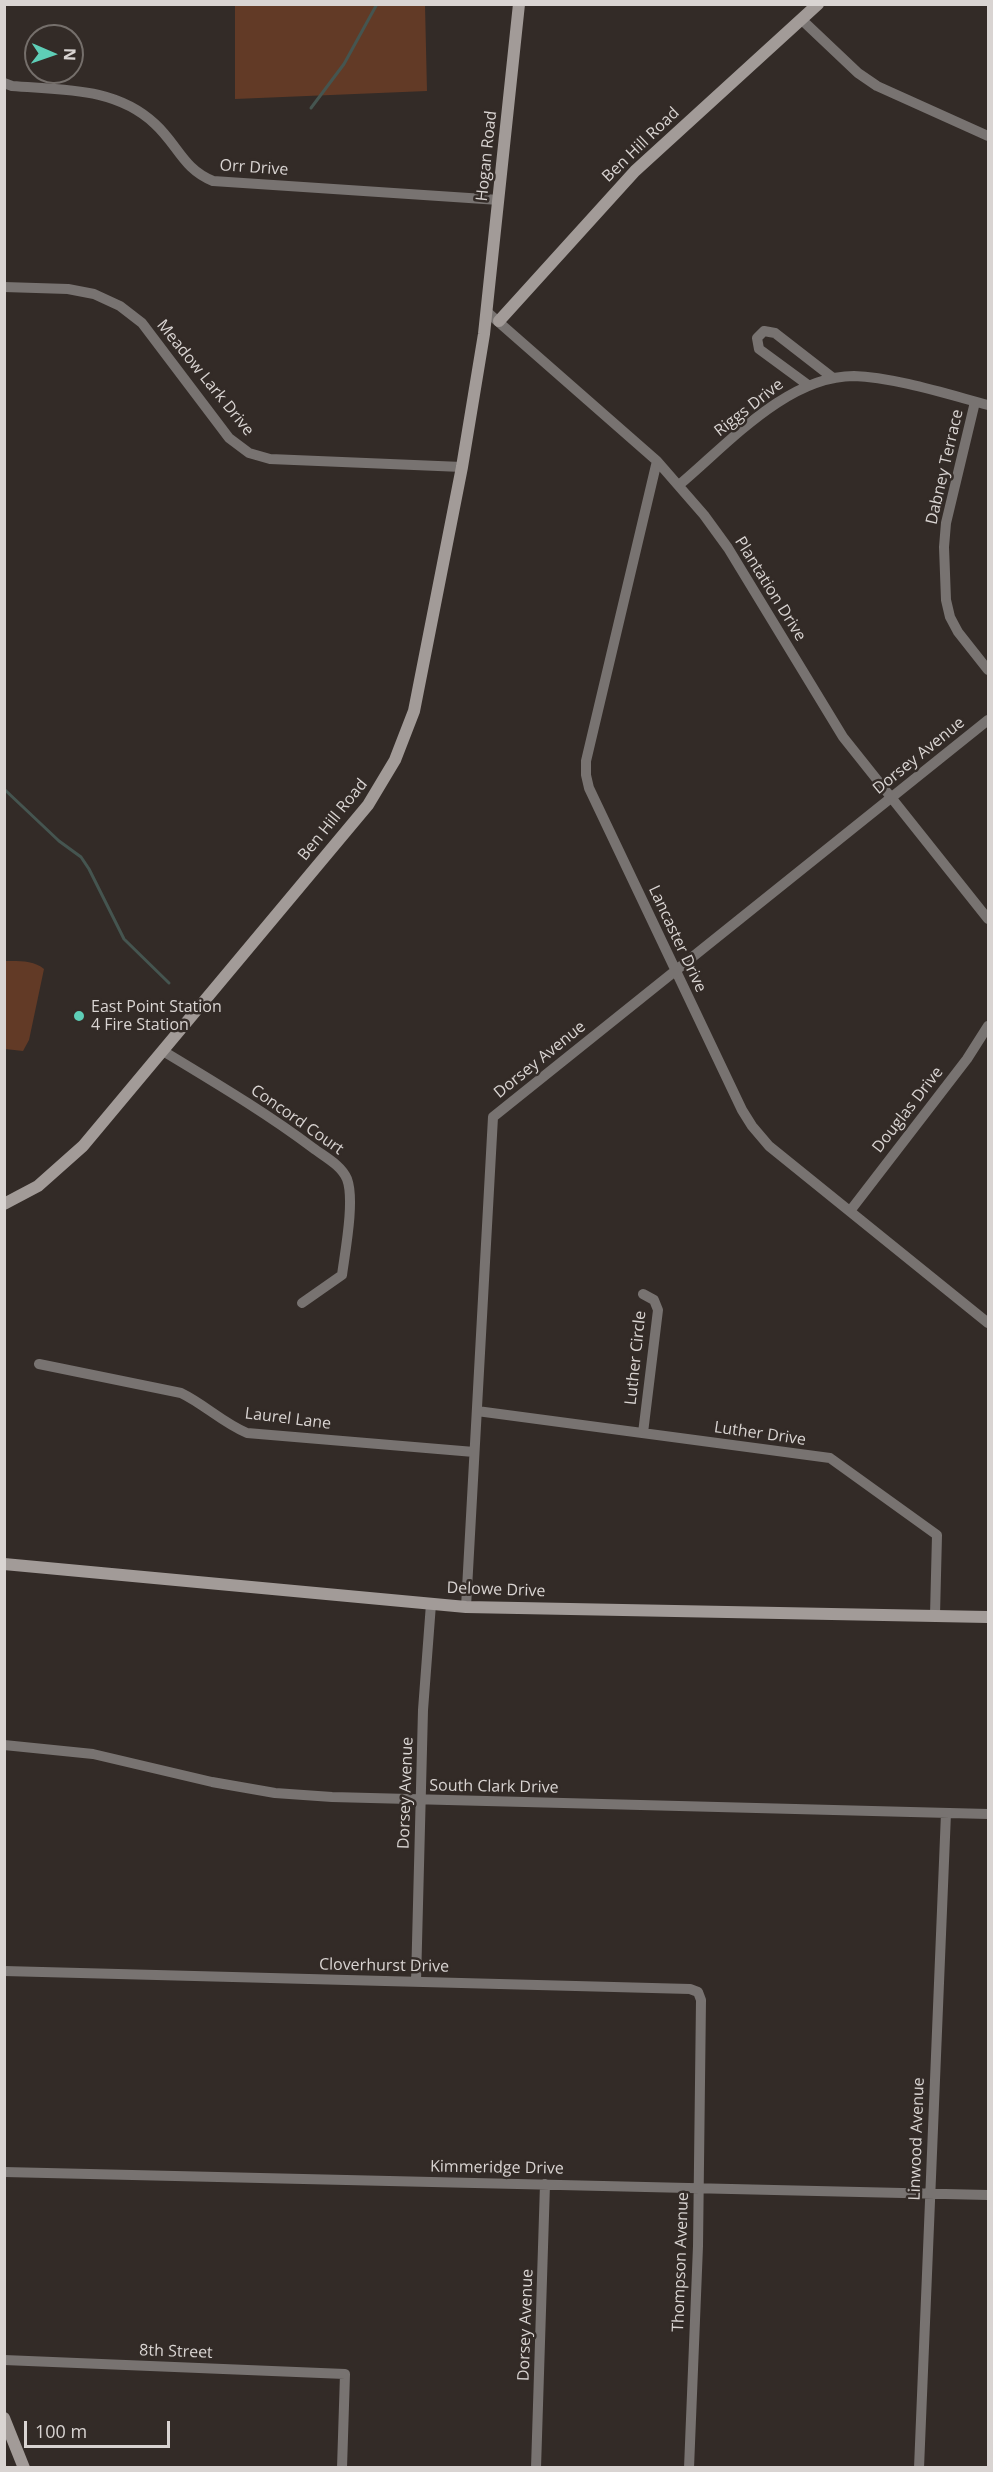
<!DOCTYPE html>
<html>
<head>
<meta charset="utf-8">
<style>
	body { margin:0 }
	#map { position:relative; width:993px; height:2472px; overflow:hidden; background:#332b27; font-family:"Open Sans",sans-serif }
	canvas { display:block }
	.frame { position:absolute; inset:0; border:6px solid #d9d4d2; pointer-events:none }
	.north { position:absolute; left:24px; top:24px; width:60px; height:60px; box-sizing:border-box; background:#332b27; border:2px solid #756f6b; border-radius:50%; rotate:92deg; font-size:16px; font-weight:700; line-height:24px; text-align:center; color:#d9d4d2 }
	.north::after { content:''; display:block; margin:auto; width:21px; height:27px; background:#5eceb7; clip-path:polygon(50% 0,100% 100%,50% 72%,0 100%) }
	.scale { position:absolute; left:24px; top:2421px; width:146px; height:27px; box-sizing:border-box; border:3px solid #d9d4d2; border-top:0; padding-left:8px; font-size:18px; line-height:21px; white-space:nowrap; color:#d9d4d2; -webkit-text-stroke:4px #332b27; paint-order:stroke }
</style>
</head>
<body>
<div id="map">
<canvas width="993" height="2472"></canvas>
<div class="frame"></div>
<div class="north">N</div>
<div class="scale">100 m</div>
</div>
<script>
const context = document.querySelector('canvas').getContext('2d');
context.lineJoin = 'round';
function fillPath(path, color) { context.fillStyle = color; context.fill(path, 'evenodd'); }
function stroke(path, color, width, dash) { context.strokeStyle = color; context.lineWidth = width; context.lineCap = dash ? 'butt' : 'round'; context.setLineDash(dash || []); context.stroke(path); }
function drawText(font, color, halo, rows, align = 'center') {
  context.font = font + ' "Open Sans",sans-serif'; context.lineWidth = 5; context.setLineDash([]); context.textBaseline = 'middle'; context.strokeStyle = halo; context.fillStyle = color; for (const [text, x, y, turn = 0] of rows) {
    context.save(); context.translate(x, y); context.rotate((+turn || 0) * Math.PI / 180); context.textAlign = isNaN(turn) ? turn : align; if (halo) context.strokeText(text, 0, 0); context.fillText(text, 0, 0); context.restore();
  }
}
fillPath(new Path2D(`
	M235 5H425L427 91 235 99Z
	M5 961C17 961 34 960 44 969L29 1040 23 1051 5 1049Z`), '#623a26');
stroke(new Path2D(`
	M311 108 344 64 377 4
	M4 789 59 841 81 857 89 869 124 939 169 983`), '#455550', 3);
stroke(new Path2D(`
	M802 20 858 73 877 86 988 136
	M4 83 12 86C62 90 116 87 155 124 178 145 183 169 213 181L499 200
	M4 287 68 289 94 294 120 306 142 323 229 438 249 453 270 459 462 467
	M486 311 657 461 704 515 728 548 843 737 988 919
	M808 385 759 349 757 338 764 331 775 333 833 378
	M975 402 946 523 944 547 946 600 950 617 958 632 988 670
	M657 461 586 761V775L589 788 742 1110 752 1126 769 1146 988 1323
	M679 485C728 444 787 376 854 376 893 377 950 395 988 405
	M163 1051C214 1082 265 1112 313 1148 325 1157 341 1165 347 1179 355 1200 345 1252 342 1275L302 1303
	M850 1211 967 1059 988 1026
	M39 1364 181 1393C204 1404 223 1423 247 1433L474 1452
	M477 1411 830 1458 937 1535 935 1615
	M643 1433 658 1310 654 1300 643 1294
	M466 1607 493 1117 988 720
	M4 1745 93 1754 212 1782 275 1793 332 1797 988 1814
	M4 1971 690 1989 698 1992 701 2000 698 2246 689 2468
	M416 1982 423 1710 431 1604
	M4 2172 988 2195
	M4 2360 345 2374 342 2468
	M536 2468 545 2184
	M919 2468 946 1813`), '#787371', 10);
stroke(new Path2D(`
	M499 321 635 171 818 4
	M4 1204 38 1186 83 1146 368 805 395 760 414 711 462 467 484 334 519 4
	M4 1564 466 1607 988 1617
	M4 2418 24 2468`), '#a29b98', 12);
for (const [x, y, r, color] of [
	[79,1016,6,"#5eceb7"]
]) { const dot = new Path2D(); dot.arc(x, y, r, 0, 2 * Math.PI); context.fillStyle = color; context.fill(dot); stroke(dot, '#332b27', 2); }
drawText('16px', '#d9d4d2', '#332b27', [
	["Ben Hill Road",641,145,-44],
	["Hogan Road",487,156,-84],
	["Orr Drive",254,168,4],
	["Meadow Lark Drive",205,378,51],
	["Riggs Drive",749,408,-38],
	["Dabney Terrace",945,467,-77],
	["Plantation Drive",770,589,58],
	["Dorsey Avenue",919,756,-39],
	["Ben Hill Road",333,820,-51],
	["Lancaster Drive",677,939,65],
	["Dorsey Avenue",540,1060,-39],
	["Douglas Drive",908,1110,-52],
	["Concord Court",297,1120,35],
	["Luther Circle",636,1358,-84],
	["Laurel Lane",288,1419,7],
	["Luther Drive",760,1434,8],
	["Delowe Drive",496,1590,2],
	["South Clark Drive",494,1787,1],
	["Dorsey Avenue",406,1793,-88],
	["Cloverhurst Drive",384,1966,1],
	["Linwood Avenue",917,2139,-88],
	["Kimmeridge Drive",497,2168,1],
	["Thompson Avenue",681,2262,-88],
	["Dorsey Avenue",526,2325,-88],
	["8th Street",176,2352,2]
]);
drawText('16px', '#d9d4d2', '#332b27', [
	["East Point Station",91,1007],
	["4 Fire Station",91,1025]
], 'left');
</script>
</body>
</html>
